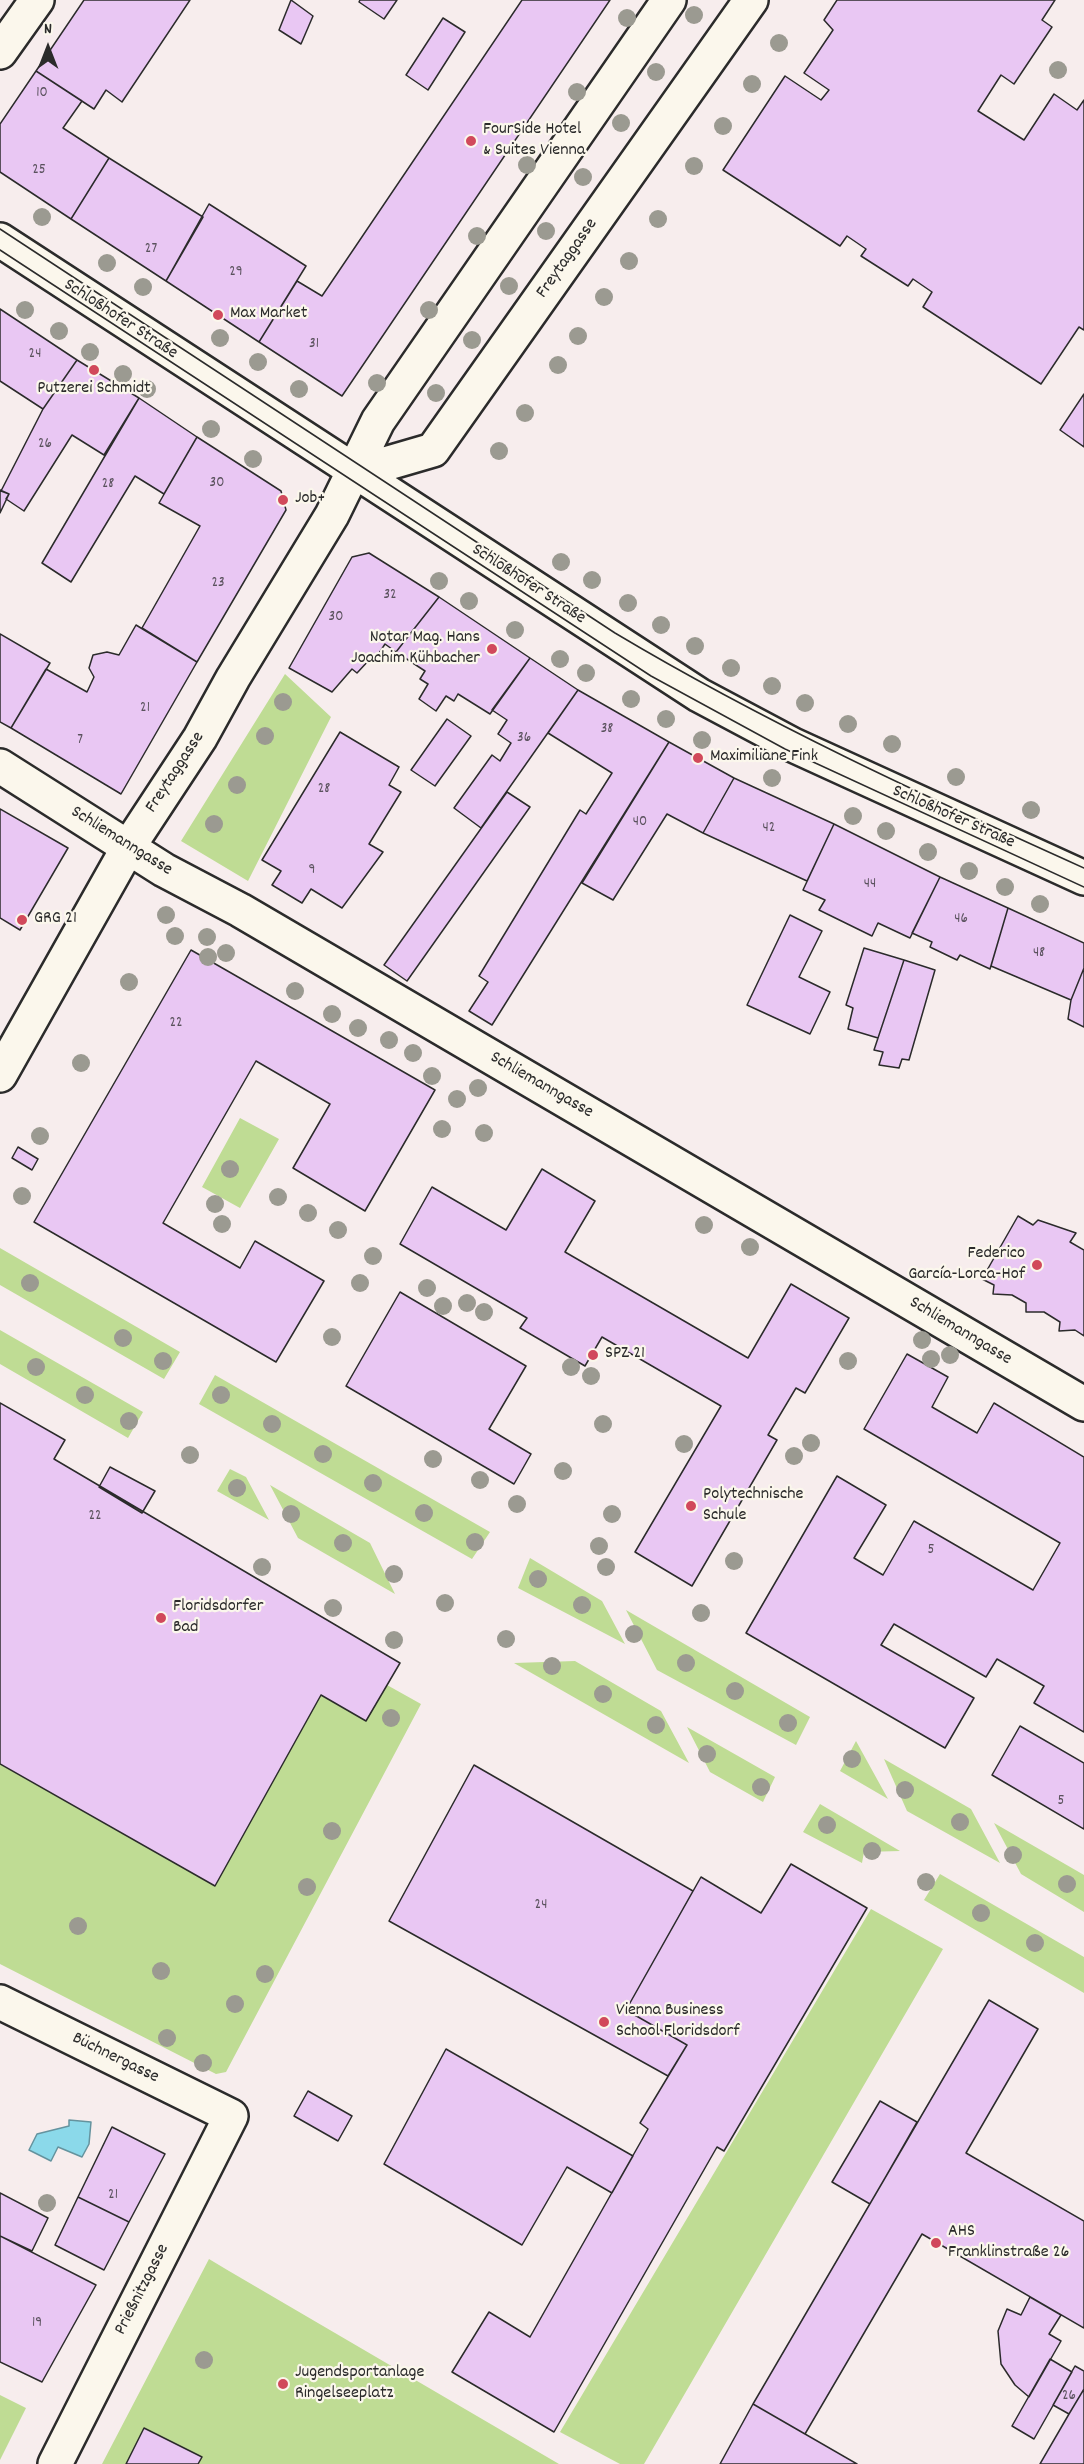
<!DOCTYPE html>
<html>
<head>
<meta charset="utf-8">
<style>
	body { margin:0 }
	#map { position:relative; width:1084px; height:2464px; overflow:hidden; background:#f7eded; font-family:Dekko,sans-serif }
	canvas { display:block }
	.north { position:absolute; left:18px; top:18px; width:60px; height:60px; -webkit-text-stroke:4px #fbf7ec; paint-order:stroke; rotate:0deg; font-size:16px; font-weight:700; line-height:24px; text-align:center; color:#2b2b2b }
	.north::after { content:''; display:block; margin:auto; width:21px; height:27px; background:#2b2b2b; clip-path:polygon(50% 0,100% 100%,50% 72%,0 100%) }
</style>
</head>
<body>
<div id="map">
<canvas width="1084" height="2464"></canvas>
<div class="north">N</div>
</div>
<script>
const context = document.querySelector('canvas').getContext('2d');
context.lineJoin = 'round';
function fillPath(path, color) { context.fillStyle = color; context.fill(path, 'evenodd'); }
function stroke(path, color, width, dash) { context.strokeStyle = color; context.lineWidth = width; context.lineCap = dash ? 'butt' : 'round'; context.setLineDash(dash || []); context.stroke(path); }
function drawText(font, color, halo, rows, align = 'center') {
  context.font = font + ' Dekko,sans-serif'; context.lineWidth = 4.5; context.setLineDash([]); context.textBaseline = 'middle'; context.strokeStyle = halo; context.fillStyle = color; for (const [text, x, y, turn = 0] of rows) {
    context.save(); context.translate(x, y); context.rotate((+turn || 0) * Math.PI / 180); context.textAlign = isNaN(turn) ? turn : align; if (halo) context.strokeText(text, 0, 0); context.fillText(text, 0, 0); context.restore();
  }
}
fillPath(new Path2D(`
	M285 674 331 717 248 881 181 841Z
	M240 1118 279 1139 240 1208 202 1187Z
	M0 1248 180 1352 164 1379 0 1285Z
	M0 1330 143 1412 128 1438 0 1364Z
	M215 1375 490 1532 472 1559 199 1404Z
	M230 1469 246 1477 269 1520 217 1491Z
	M270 1485 370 1543 395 1594 298 1538Z
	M530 1558 602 1601 625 1644 518 1588Z
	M626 1610 810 1717 796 1745 657 1670Z
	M575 1661 661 1711 689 1763 514 1663Z
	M387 1685 421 1704 226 2072 216 2074 0 1964V1764L215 1886 321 1695Z
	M687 1727 775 1777 763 1802 710 1772Z
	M856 1741 888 1799 840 1771Z
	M884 1759 971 1809 1000 1863 907 1811Z
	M820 1804 900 1851 864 1852 862 1863 803 1832Z
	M994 1823 1084 1875V1912L1021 1874Z
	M940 1874 1084 1957V1993L924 1900Z
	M871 1909 943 1949 644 2464H620L560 2432Z
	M209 2259 229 2271 559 2464H102Z
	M0 2395 26 2408 0 2460Z`), '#bfdc94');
const water = new Path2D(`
	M69 2120 91 2122 89 2144 82 2157 58 2147 51 2161 29 2150 37 2134 69 2126Z`);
fillPath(water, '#8bd9ea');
stroke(water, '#65939e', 1.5);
const building = new Path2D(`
	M84 0H190L122 102 106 90 94 109 36 71Z
	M291 0 313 16 301 44 279 30Z
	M360 0H397L384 19 359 2Z
	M522 0H610L342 396 259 342 297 281 322 296Z
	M837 0H1055L1042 20 1052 27 1014 84 1001 75 978 111 1024 140 1054 94 1077 110 1084 100V330L1079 327 1041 384 923 307 932 292 913 279 908 286 861 256 866 249 847 236 840 246 723 170 785 76 821 100 829 90 804 73 833 30 824 20Z
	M443 18 465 32 428 90 406 75Z
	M36 71 82 101 63 128 109 158 71 219 0 172V124Z
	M109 158 203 217 166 281 71 219Z
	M209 204 306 266 259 342 166 281Z
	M0 309 77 360 43 409 0 381Z
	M77 360 139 398 104 455 72 435 24 511 6 499 9 494 1 491 43 409Z
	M1084 394V447L1060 430Z
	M139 398 197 437 164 494 135 476 71 582 42 563Z
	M197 437 281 491 286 510 197 662 142 628 200 526 159 503Z
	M0 490 9 494 0 513Z
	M369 553 439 597 396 652 385 644 374 661 370 659 357 673 352 669 332 692 289 668 352 557Z
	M439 597 530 658 490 714 458 694 454 701 446 696 436 711 419 699 428 684 420 679 425 671 396 652Z
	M136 625 197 662 121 794 11 728 46 669 87 692 94 677 89 668 93 655 107 652 119 655Z
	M0 634 50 663 11 728 0 722Z
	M530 658 578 690 481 828 454 808 492 755 500 761 511 743 498 734 507 720 492 710Z
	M578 690 669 742 492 1025 469 1011 488 982 479 976 580 810 586 814 612 773 548 733Z
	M447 719 471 736 435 786 411 770Z
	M340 732 399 767 389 785 401 792 369 844 383 852 342 908 311 889 302 903 272 885 281 871 262 860Z
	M669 742 734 778 703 833 667 814 613 900 582 883Z
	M734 778 834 824 807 881 703 833Z
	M507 792 530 807 407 981 384 965Z
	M0 809 68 848 20 930 0 918Z
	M834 824 940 877 910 938 878 923 872 936 819 910 825 900 803 890Z
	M940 877 1008 908 990 969 960 955 957 960 930 947 932 942 912 933Z
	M1008 908 1084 943V968L1071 1000 991 966Z
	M790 915 822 931 799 977 830 992 810 1034 747 1005Z
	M864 948 904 960 878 1038 848 1029 853 1008 846 1005Z
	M191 950 435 1090 365 1211 293 1168 330 1104 256 1061 163 1223 240 1268 255 1241 324 1281 276 1362 34 1222Z
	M904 960 935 970 909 1060 902 1059 899 1068 879 1065 883 1052 874 1050Z
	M1084 968V1027L1068 1019 1071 1000Z
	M18 1147 38 1159 32 1170 12 1158Z
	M542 1169 595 1201 565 1252 748 1358 791 1284 849 1318 805 1393 796 1388 768 1435 777 1440 692 1586 635 1552 721 1406 602 1337 585 1366 520 1328 527 1318 400 1244 432 1187 506 1230Z
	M1018 1216 1033 1225 1038 1220 1076 1233 1070 1242 1084 1250V1336L1075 1330 1059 1331 1060 1322 1044 1312H1026V1303L1012 1295 993 1294 994 1285 982 1279Z
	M400 1292 526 1366 489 1429 531 1454 514 1484 346 1386Z
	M907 1354 948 1377 932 1407 977 1433 994 1403 1084 1457V1732L1034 1703 1044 1686 997 1659 986 1677 894 1624 881 1645 974 1698 945 1748 746 1633 837 1476 886 1505 854 1558 883 1575 914 1521 1033 1590 1060 1543 864 1429Z
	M0 1403 65 1440 54 1459 400 1663 366 1721 321 1695 215 1886 0 1764Z
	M110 1467 155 1491 142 1513 99 1487Z
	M1020 1726 1084 1763V1829L992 1775Z
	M474 1765 693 1891 626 2010 687 2045 668 2076 389 1921Z
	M791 1864 867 1908 724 2151 717 2147 554 2432 452 2372 489 2312 530 2337 648 2129 640 2123 687 2045 626 2010 701 1877 761 1913Z
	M989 2000 1038 2029 966 2153 1084 2221V2328L922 2234 805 2434 753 2404Z
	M446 2049 633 2156 612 2193 567 2167 522 2245 384 2164Z
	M308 2091 352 2116 338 2141 294 2116Z
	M880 2101 917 2122 870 2204 832 2182Z
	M112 2127 165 2154 129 2222 78 2197Z
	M0 2193 48 2218 32 2251 0 2236Z
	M78 2197 129 2222 104 2270 55 2245Z
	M0 2236 96 2285 42 2382 0 2362Z
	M1030 2297 1061 2315 1049 2334 1061 2341 1029 2397 1015 2385 1001 2364 998 2331 1007 2309 1021 2315Z
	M1050 2359 1072 2372 1034 2439 1012 2426Z
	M1075 2366 1084 2371V2389L1069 2414 1053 2405Z
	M1084 2389V2464H1040L1069 2414Z
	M753 2404 857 2464H720Z
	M144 2428 202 2457 198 2464H126Z`);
fillPath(building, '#e9c7f3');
stroke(building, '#2b2b2b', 1.5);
const minor = new Path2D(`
	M0 52 37 0
	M0 240 699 695 793 745 1084 878
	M354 473 433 450 751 0
	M0 766 164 870 240 910 1084 1404
	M0 1075 129 846 200 738 233 678 332 515 378 421 669 0
	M0 2002 231 2116 55 2464`);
stroke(minor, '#2b2b2b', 38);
stroke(minor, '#fbf7ec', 33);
stroke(new Path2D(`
	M0 229 615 633C766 723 924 796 1084 868
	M0 250 651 676 785 749 1084 887`), '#2b2b2b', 1.5);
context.fillStyle = '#9b9a91';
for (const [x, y] of [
	[694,15],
	[627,18],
	[779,43],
	[1058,70],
	[656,72],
	[752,84],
	[577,92],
	[621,123],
	[723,126],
	[527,165],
	[694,166],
	[583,177],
	[42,217],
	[658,219],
	[546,231],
	[477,236],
	[629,261],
	[107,263],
	[509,286],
	[143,287],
	[604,297],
	[25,310],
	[429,310],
	[59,331],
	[578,336],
	[220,338],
	[472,340],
	[90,352],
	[258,362],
	[558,365],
	[123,374],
	[377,383],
	[147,389],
	[299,389],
	[436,393],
	[525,413],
	[211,429],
	[499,451],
	[253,459],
	[561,562],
	[592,580],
	[439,581],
	[469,601],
	[628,603],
	[661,625],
	[515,630],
	[695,646],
	[560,659],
	[731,668],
	[586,673],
	[772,686],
	[631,699],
	[283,702],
	[805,703],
	[666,719],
	[848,724],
	[265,736],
	[702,740],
	[892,744],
	[956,777],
	[772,778],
	[237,785],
	[1031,810],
	[853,816],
	[214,824],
	[886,831],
	[928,852],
	[969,871],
	[1005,887],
	[1040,904],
	[166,915],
	[175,936],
	[207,937],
	[226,953],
	[208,957],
	[129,982],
	[295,991],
	[332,1014],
	[358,1028],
	[389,1040],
	[413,1053],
	[81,1063],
	[432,1076],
	[478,1088],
	[457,1099],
	[442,1129],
	[484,1133],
	[40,1136],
	[230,1169],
	[22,1196],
	[278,1197],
	[215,1204],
	[308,1213],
	[222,1224],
	[704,1225],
	[338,1230],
	[750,1247],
	[373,1256],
	[30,1283],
	[360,1283],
	[427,1288],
	[467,1303],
	[443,1306],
	[484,1312],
	[332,1337],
	[123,1338],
	[922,1340],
	[950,1355],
	[931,1359],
	[163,1361],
	[848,1361],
	[36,1367],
	[571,1367],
	[591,1376],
	[85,1395],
	[221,1395],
	[129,1421],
	[272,1424],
	[603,1424],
	[811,1443],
	[684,1444],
	[323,1454],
	[190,1455],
	[794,1456],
	[433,1459],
	[563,1471],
	[480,1480],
	[373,1483],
	[237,1488],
	[517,1504],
	[424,1513],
	[291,1514],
	[612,1514],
	[475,1542],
	[343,1543],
	[599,1546],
	[734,1561],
	[262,1567],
	[606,1567],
	[394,1574],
	[538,1579],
	[445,1603],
	[582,1605],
	[333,1608],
	[701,1613],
	[634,1634],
	[506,1639],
	[394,1640],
	[686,1663],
	[552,1666],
	[735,1691],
	[603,1694],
	[391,1718],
	[788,1723],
	[656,1725],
	[707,1754],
	[852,1759],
	[761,1787],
	[905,1790],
	[960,1822],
	[827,1825],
	[332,1831],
	[872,1851],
	[1013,1855],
	[926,1882],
	[1067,1884],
	[307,1887],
	[981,1913],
	[78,1926],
	[1035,1943],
	[161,1971],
	[265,1974],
	[235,2004],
	[167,2038],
	[203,2063],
	[47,2203],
	[204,2360]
]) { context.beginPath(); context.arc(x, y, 9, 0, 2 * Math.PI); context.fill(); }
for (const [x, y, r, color] of [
	[471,141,6,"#d1495b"],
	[218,315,6,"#d1495b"],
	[94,370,6,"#d1495b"],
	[283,500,6,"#d1495b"],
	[492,649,6,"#d1495b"],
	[698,758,6,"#d1495b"],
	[22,920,6,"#d1495b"],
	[1037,1265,6,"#d1495b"],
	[593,1355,6,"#d1495b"],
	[691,1506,6,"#d1495b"],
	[161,1618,6,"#d1495b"],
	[604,2022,6,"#d1495b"],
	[936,2243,6,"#d1495b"],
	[283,2384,6,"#d1495b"]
]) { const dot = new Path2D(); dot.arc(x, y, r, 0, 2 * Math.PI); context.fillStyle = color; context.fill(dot); stroke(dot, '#fbf7ec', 2); }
drawText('15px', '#5a525d', null, [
	["10",42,94],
	["25",39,171],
	["27",151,250],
	["29",236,273],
	["31",314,345],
	["24",35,355],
	["26",45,445],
	["30",217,484],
	["28",108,485],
	["23",218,584],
	["32",390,596],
	["30",336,618],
	["21",145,709],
	["38",607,730],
	["36",524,739],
	["7",80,741],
	["28",324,790],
	["40",640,823],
	["42",769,829],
	["9",312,871],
	["44",870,885],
	["46",961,920],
	["48",1039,954],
	["22",176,1024],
	["22",95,1517],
	["5",931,1551],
	["5",1061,1802],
	["24",541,1906],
	["21",113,2196],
	["19",37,2324],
	["26",1069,2397]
]);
drawText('18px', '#2b2b2b', '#fbf7ec', [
	["FourSide Hotel",483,131],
	["& Suites Vienna",483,152],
	["Max Market",230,315],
	["Putzerei Schmidt",94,390,"center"],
	["Job+",295,500],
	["Notar Mag. Hans",480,639,"right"],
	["Joachim Kühbacher",480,660,"right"],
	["Maximiliane Fink",710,758],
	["GRG 21",34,920],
	["Federico",1025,1255,"right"],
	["García-Lorca-Hof",1025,1276,"right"],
	["SPZ 21",605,1355],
	["Polytechnische",703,1496],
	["Schule",703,1517],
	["Floridsdorfer",173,1608],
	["Bad",173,1629],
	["Vienna Business",616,2012],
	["School Floridsdorf",616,2033],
	["AHS",948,2233],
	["Franklinstraße 26",948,2254],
	["Jugendsportanlage",295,2374],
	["Ringelseeplatz",295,2395]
], 'left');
drawText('18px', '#2b2b2b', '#fbf7ec', [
	["Freytaggasse",568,259,-55],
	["Schloßhofer Straße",120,320,33],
	["Schloßhofer Straße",528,585,33],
	["Freytaggasse",176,773,-57],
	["Schloßhofer Straße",953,818,24],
	["Schliemanngasse",121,842,32],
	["Schliemanngasse",541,1086,30],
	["Schliemanngasse",960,1332,31],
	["Büchnergasse",115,2059,26],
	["Prießnitzgasse",143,2290,-63]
]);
</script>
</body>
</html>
